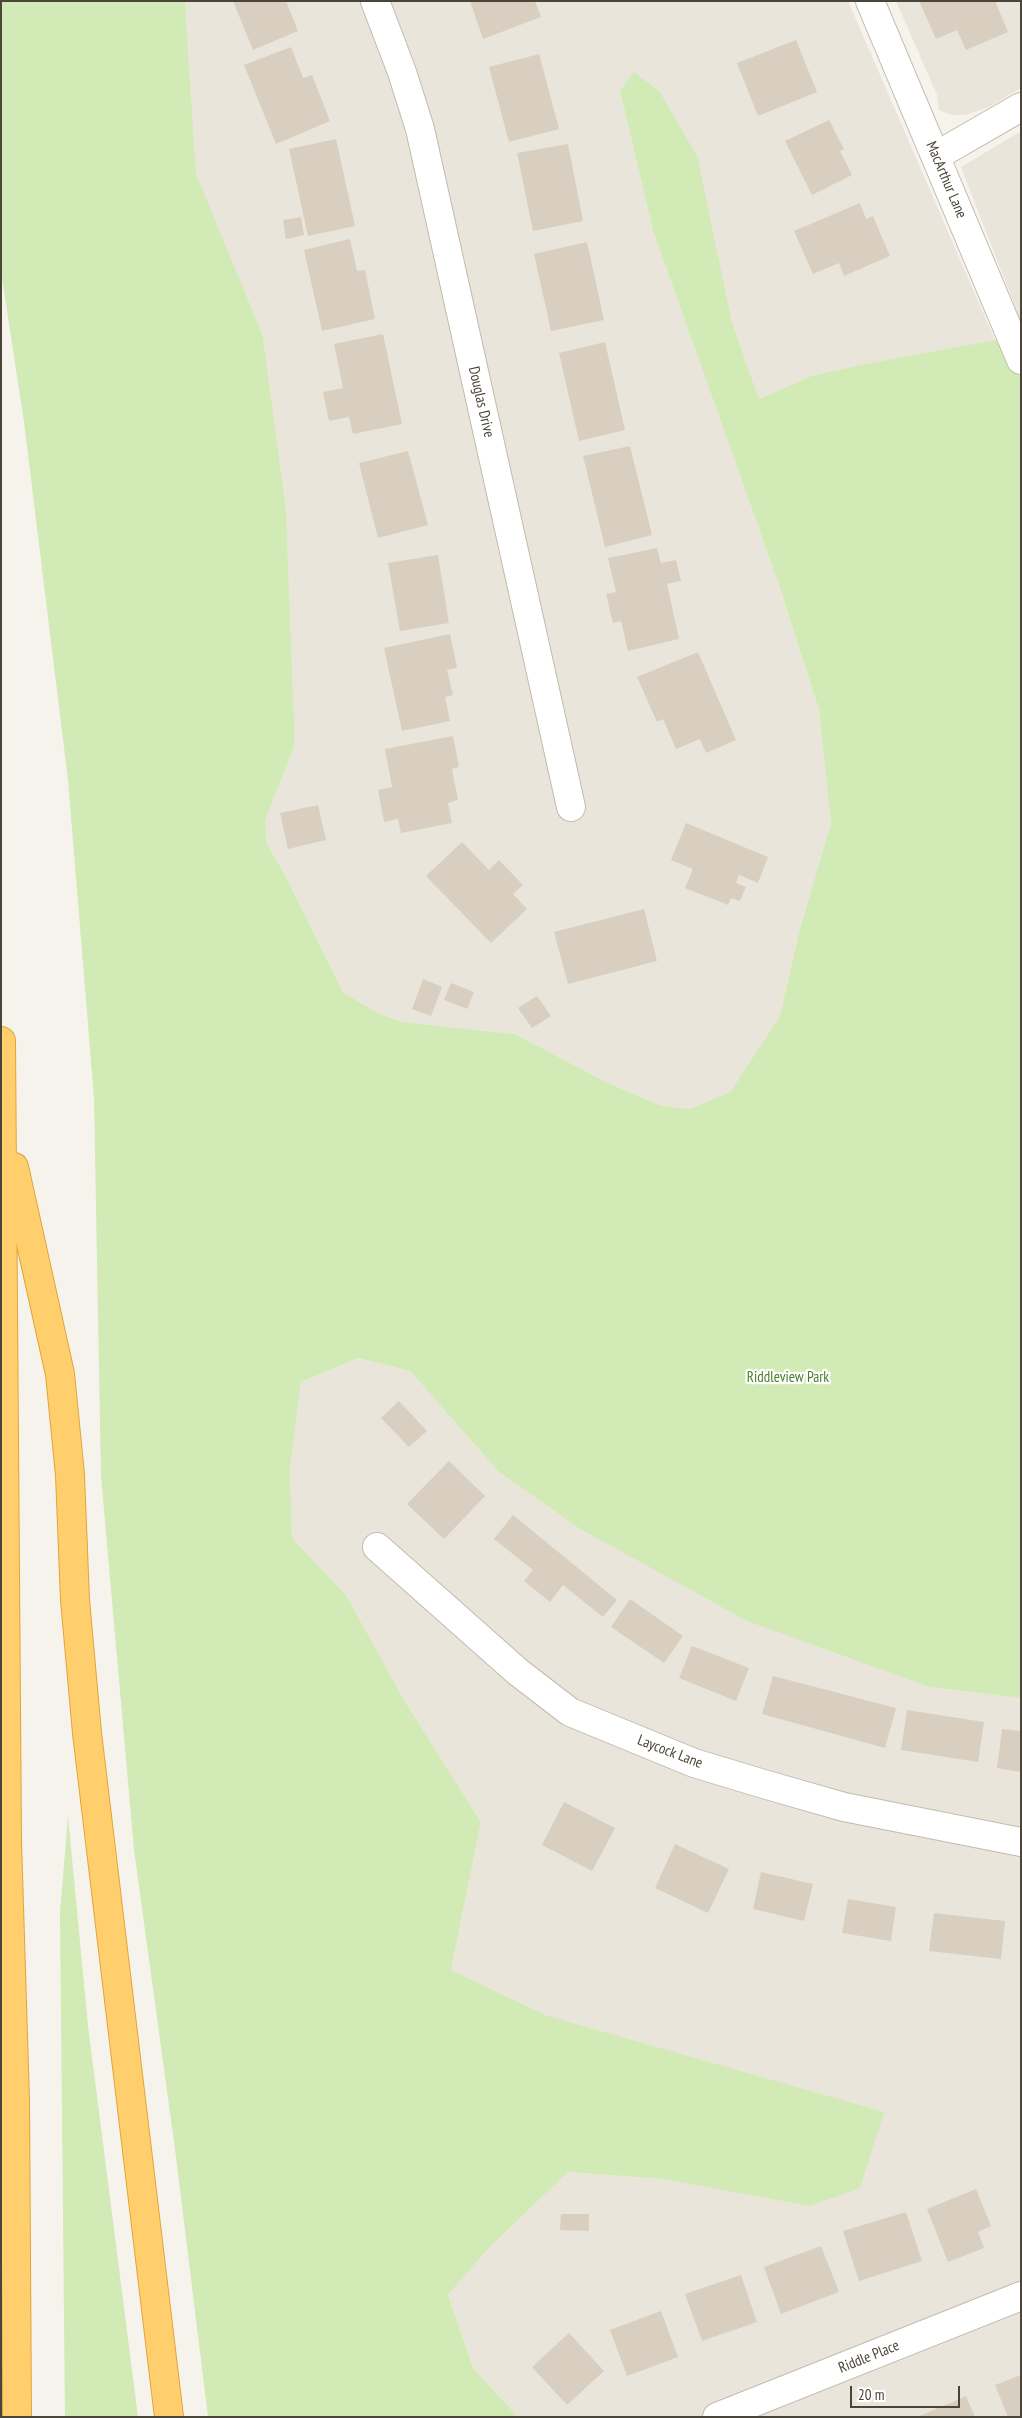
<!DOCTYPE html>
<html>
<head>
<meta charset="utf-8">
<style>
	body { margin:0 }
	#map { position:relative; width:1022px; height:2418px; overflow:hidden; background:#f6f3ec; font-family:"PT Sans Narrow",sans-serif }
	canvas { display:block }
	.frame { position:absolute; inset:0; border:2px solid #4b4439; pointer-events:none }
	.scale { position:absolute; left:850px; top:2386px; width:110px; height:22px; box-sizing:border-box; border:2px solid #4b4439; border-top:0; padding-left:6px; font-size:15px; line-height:18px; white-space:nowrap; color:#4b4439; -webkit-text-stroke:4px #fff; paint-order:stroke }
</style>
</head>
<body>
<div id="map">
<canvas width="1022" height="2418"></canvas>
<div class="frame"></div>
<div class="scale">20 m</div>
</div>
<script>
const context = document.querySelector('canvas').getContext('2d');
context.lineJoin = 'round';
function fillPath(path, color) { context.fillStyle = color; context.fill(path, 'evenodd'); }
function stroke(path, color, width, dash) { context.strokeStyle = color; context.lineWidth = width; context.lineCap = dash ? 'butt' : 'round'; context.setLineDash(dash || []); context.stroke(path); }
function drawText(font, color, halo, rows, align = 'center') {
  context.font = font + ' "PT Sans Narrow",sans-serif'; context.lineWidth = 4.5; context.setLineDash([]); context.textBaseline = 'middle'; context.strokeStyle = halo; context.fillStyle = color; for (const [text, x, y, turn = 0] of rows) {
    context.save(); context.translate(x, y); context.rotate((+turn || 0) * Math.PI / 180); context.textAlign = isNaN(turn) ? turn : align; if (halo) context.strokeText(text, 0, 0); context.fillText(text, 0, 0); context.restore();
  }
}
fillPath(new Path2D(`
	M185 1H848L995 340 811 376 759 399 732 322 719 264 620 91 653 231 779 585 819 710 831 823 799 932 780 1016 730 1092 689 1109 659 1105 606 1082 515 1034 402 1022 376 1012 343 992 286 877 267 844 265 821 295 744 286 509 263 336 196 173Z
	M896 1H1021V88L989 107 965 115H951L939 110 937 95Z
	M1021 131V322L961 167Z
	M358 1358 410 1371 498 1471 577 1527 930 1687 1021 1698V2417H518L473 2368 448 2295 488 2249 568 2172 663 2179 548 2016 451 1970 481 1822 407 1705 346 1595 292 1538 290 1468 301 1382Z`), '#eae5da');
fillPath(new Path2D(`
	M1 1H185L196 173 263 336 286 509 295 744 265 821 267 844 286 877 343 992 376 1012 402 1022 515 1034 606 1082 659 1105 689 1109 730 1092 780 1016 799 932 831 823 819 710 779 585 653 231 620 91 634 72 659 91 697 156 732 322 759 399 811 376 866 364 995 340 1021 341V1698L930 1687 747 1621 577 1527 498 1471 410 1371 358 1358 301 1382 290 1468 292 1538 346 1595 407 1705 481 1822 451 1970 548 2016 884 2112 860 2188 810 2206 663 2179 568 2172 488 2249 448 2295 473 2368 518 2417H208L175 2149 134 1850 101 1476 94 1098 68 780 24 422 1 271Z
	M68 1816 88 2026 138 2417H65L60 1913Z`), '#d2eab5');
fillPath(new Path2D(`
	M233 1H286L298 31 253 50Z
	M470 1H535L541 17 483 39Z
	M919 1H995L1008 32 966 50 957 30 936 39Z
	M796 40 817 92 758 116 737 63Z
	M291 47 303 78 312 75 330 121 276 144 244 65Z
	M539 54 559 129 509 142 489 67Z
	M829 120 844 149 840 151 852 175 812 195 785 141Z
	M336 139 355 226 308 236 289 149Z
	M568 144 583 221 533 231 517 153Z
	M860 203 866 219 873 216 890 256 844 276 839 263 813 274 794 231Z
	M301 217 304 235 286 239 283 220Z
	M350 239 357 271 365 270 375 319 322 331 304 250Z
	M587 242 604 320 551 331 534 254Z
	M383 334 402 424 353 434 349 417 329 421 323 392 343 388 334 344Z
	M605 342 625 430 579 441 559 353Z
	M630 446 652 535 605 547 583 456Z
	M408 451 428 525 378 538 359 463Z
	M657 548 661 563 676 560 681 581 667 584 679 639 628 651 621 621 613 623 606 594 616 592 608 558Z
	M438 555 449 623 400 631 388 563Z
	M450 634 457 668 447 670 453 695 445 697 450 721 402 731 384 648Z
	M698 652 736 740 706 753 700 739 676 749 663 719 657 722 637 677Z
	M453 736 459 767 452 769 458 800 448 803 452 823 401 833 398 819 384 822 378 790 392 787 385 749Z
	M318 805 326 840 288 849 280 813Z
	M686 823 768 857 758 883 739 875 736 883 746 887 740 901 731 898 728 905 685 888 693 869 671 860Z
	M462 842 489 870 499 860 523 885 513 894 527 909 491 943 426 876Z
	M644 909 657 961 568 984 554 932Z
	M423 979 442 987 431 1016 412 1009Z
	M451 983 474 992 467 1009 444 1000Z
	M537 996 551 1016 532 1028 518 1008Z
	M399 1401 427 1431 409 1447 381 1418Z
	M449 1461 485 1496 444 1539 407 1504Z
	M513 1515 617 1600 603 1617 563 1585 550 1602 524 1581 533 1570 494 1539Z
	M630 1599 683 1636 664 1663 611 1627Z
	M692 1646 749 1668 736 1701 679 1678Z
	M773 1676 896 1708 885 1748 762 1714Z
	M907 1710 984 1722 978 1762 901 1750Z
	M1002 1729 1021 1731V1772L997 1768Z
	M564 1802 615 1828 592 1871 542 1845Z
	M675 1844 729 1869 708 1913 655 1888Z
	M761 1872 813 1884 804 1921 753 1909Z
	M848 1899 896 1907 891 1941 842 1933Z
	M934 1913 1005 1921 1001 1959 929 1951Z
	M976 2189 991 2226 978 2232 984 2248 948 2262 927 2209Z
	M906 2212 922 2261 859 2281 843 2231Z
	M561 2214H589V2231L560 2230Z
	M821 2246 839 2292 781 2314 764 2267Z
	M741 2275 757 2322 702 2341 685 2294Z
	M661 2311 678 2357 627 2376 610 2330Z
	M569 2333 604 2371 567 2405 532 2367Z
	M1021 2375V2417H1008L995 2385Z
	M966 2396 975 2417H917Z`), '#d8cfc1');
const minor = new Path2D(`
	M375 1 402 72 420 129 571 807
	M870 1 1021 360
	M936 156 1021 107
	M377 1547 518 1672 570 1712 694 1763 767 1785 844 1807 1021 1842
	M717 2417 1021 2296`);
const highway = new Path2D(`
	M1 1041 7 1841 15 2101 17 2417
	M14 1167 60 1374 70 1475 75 1600 87 1733 169 2417`);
stroke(minor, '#c2bbae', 30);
stroke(highway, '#e0a43c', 30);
stroke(minor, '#fff', 28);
stroke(highway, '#ffcf6e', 28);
drawText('15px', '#4b4439', '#fff', [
	["MacArthur Lane",946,180,67],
	["Douglas Drive",481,402,77],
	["Laycock Lane",670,1752,21],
	["Riddle Place",869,2357,-22]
]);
drawText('15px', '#4a7f2a', '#fff', [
	["Riddleview Park",788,1378]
]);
</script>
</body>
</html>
